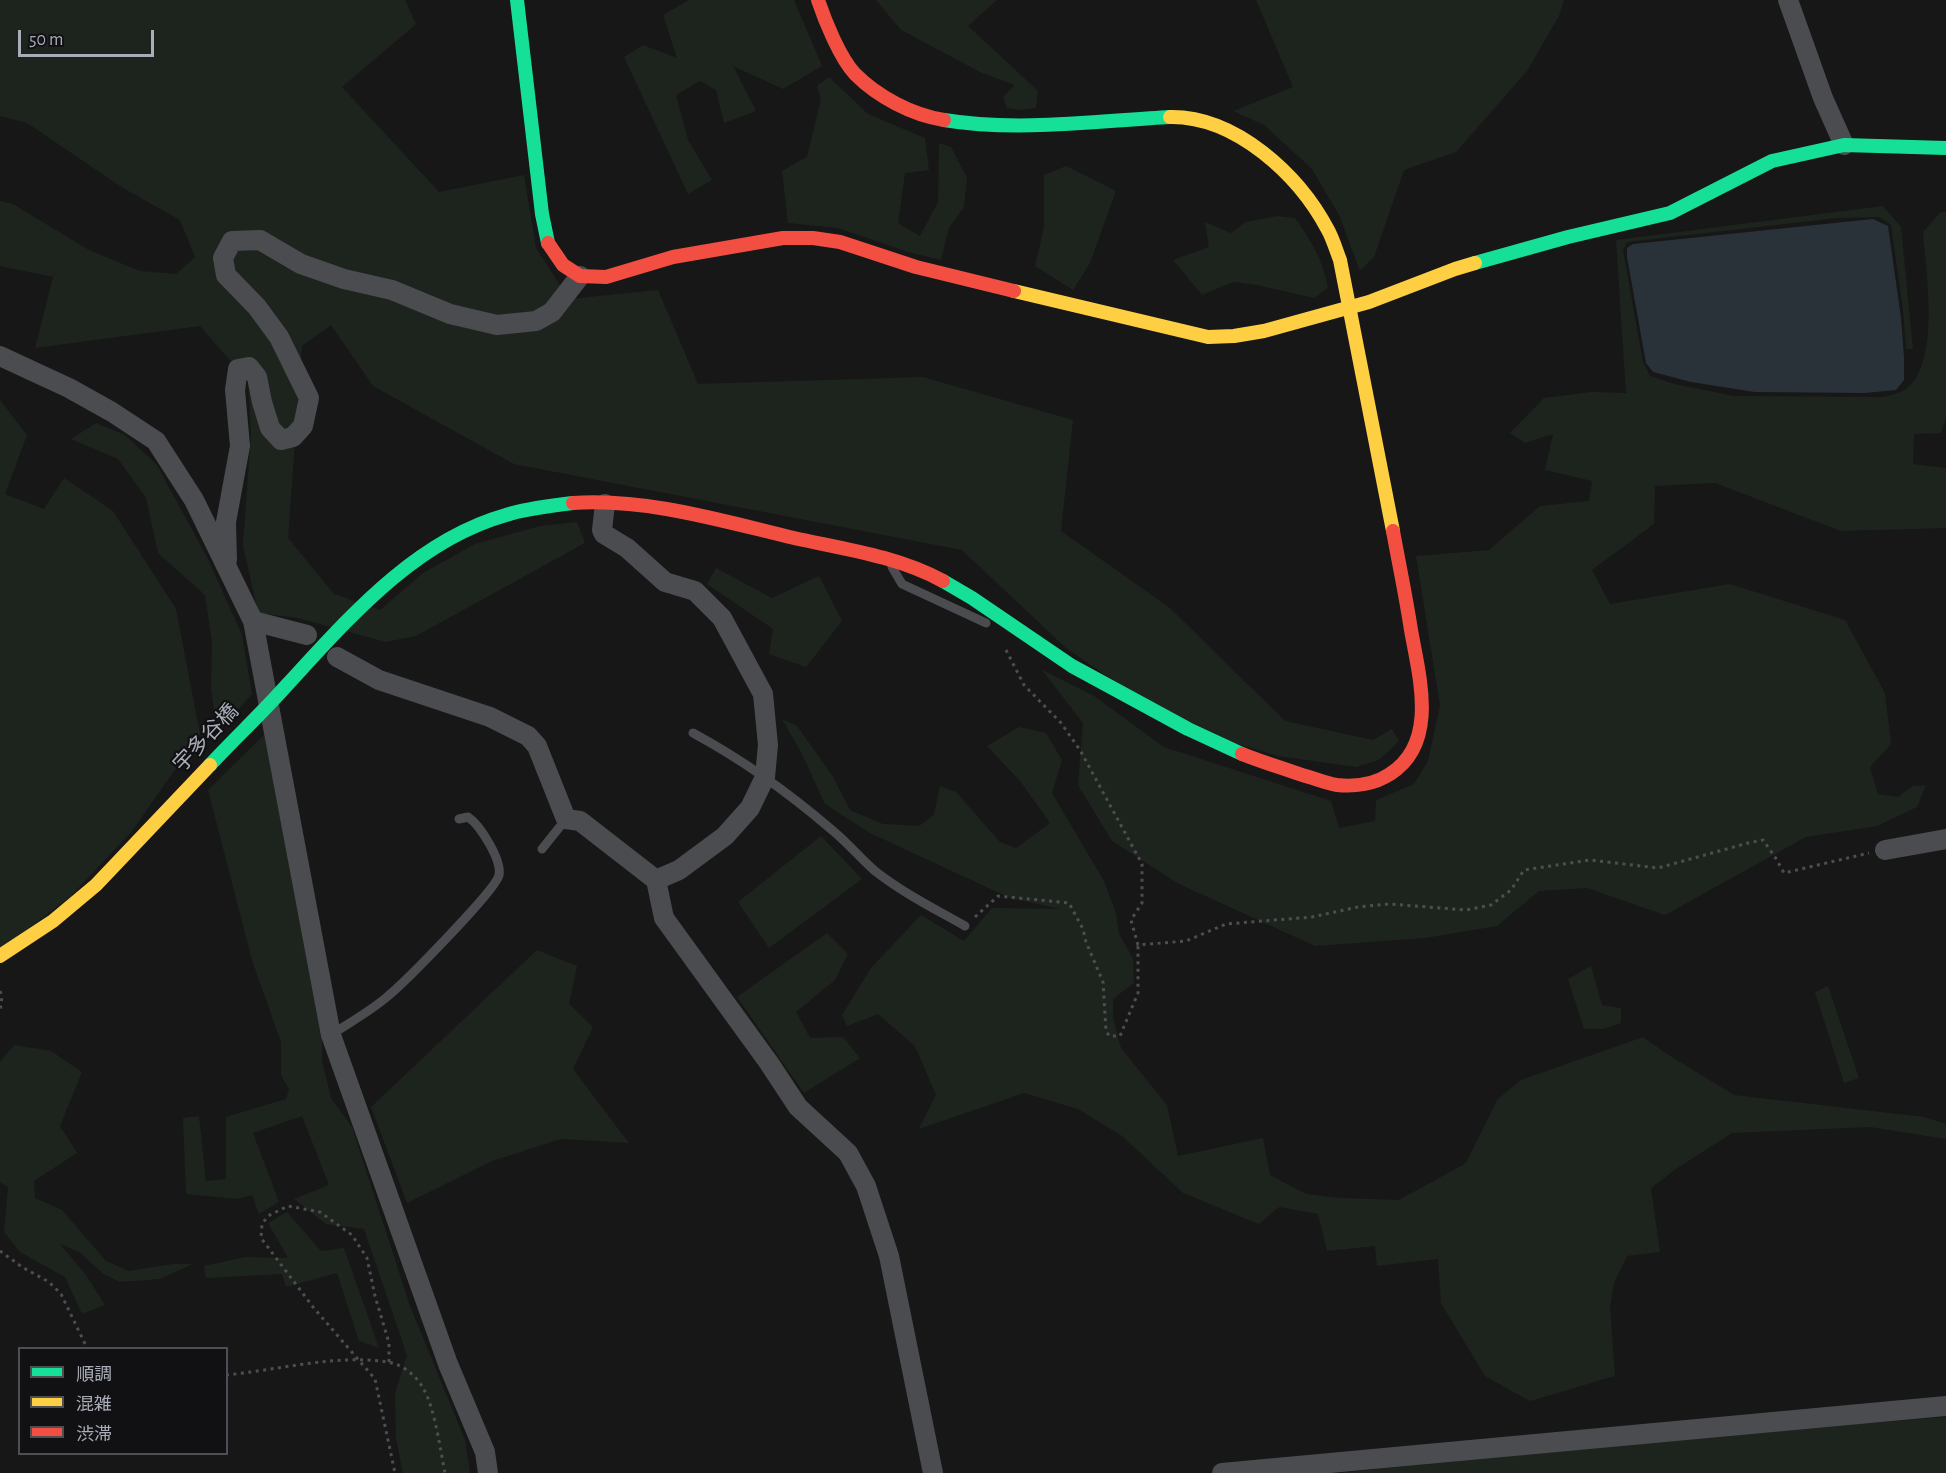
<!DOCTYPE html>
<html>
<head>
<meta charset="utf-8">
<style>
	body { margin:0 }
	#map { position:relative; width:1946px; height:1473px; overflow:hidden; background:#171717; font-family:"Alegreya Sans","Noto Sans JP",sans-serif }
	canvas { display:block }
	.legend { position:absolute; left:18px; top:1347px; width:210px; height:108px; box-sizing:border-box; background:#111113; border:2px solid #4d4f55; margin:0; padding:8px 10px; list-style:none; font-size:18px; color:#a8adb8 }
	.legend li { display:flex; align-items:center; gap:12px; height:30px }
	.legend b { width:30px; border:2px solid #4d4f55 }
	.scale { position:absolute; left:18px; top:30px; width:136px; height:27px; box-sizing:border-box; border:3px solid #a8adb8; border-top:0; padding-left:8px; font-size:18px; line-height:21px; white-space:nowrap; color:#a8adb8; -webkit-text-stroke:4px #111113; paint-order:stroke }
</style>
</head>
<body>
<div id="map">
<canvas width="1946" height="1473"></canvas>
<ul class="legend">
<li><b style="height:8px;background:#16e098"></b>順調</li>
<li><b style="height:8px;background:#ffcf43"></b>混雑</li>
<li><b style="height:8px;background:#f24e42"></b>渋滞</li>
</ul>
<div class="scale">50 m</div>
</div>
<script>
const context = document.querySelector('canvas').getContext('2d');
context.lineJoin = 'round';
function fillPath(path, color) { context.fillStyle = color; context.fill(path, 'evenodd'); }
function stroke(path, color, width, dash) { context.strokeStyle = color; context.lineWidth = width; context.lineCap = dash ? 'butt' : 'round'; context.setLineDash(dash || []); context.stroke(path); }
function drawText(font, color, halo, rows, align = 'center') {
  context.font = font + ' "Alegreya Sans","Noto Sans JP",sans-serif'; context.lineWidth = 4.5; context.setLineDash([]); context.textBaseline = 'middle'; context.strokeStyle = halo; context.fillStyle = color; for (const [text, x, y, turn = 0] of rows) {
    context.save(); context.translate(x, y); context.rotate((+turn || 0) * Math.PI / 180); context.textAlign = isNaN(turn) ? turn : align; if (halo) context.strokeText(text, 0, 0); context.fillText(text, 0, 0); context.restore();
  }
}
fillPath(new Path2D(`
	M0 0H405L416 24 342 87 439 192 524 175 536 248 569 299 658 290 698 384 923 377 1073 420 1061 531 1170 608 1285 721 1373 740 1392 729 1399 741 1379 760 1356 767 1278 756 1181 727 1066 648 962 550 514 464 373 386 331 325 302 346 288 538 334 594 380 610 423 573 475 544 540 526 577 522 585 543 416 636 386 642 298 618 258 613 243 545 251 433 248 381 200 326 35 348 53 277 0 266V201L13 204 89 250 140 271 176 274 195 257 180 220 123 188 27 123 0 116Z
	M689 0H794L822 66 783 89 733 66 756 111 724 123 716 90 700 81 676 95 688 140 712 180 688 194 624 57 643 45 677 58 663 15Z
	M876 0H997L968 26 1038 91 1036 108 1021 110 1007 108 1003 97 1015 85 982 73 901 30Z
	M1256 0H1564L1559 16 1527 71 1456 152 1404 170 1374 257 1360 271 1339 215 1312 169 1264 125 1233 111 1293 87Z
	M829 77 868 114 925 138 929 170 905 173 898 223 920 236 938 202 939 143 951 147 967 178 964 207 949 228 941 260 908 252 838 228 788 223 782 171 807 157 821 99 817 86Z
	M1066 166 1116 191 1090 263 1073 290 1035 266 1044 227V175Z
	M1883 206 1901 227 1913 349H1906L1903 310 1891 225 1879 217 1837 218 1627 242 1623 250 1643 362 1650 376 1674 384 1734 396 1884 397C1891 395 1900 393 1906 389 1941 363 1926 271 1923 232L1941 212H1946V418L1941 433 1914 434 1913 464 1946 468V528L1841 531 1715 483 1655 486 1654 524 1592 570 1610 604 1730 584 1845 620 1885 693 1891 744 1870 767 1878 794 1898 797 1913 786 1926 785 1917 807 1877 826 1806 837 1665 915 1587 888 1539 891 1497 926 1425 938 1315 946 1179 884 1112 841 1078 785 1083 723 1042 670 1094 696 1164 747 1331 801 1339 828 1375 821 1376 800 1414 784 1428 761 1440 705 1416 556 1489 550 1540 506 1589 501 1592 481 1545 470 1553 434 1525 443 1510 433 1544 398 1592 392 1626 393 1616 240Z
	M1277 216 1295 218C1311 240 1323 260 1328 288L1314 298 1257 285 1233 282 1202 295 1173 260 1209 247 1205 222 1231 233 1246 222Z
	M0 400 27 435 5 494 44 509 64 478 113 511 176 609 200 734 132 831 70 897 0 950Z
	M96 423 125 435 157 465 208 559 242 635 252 694 217 733 211 688 212 643 205 595 158 553 146 498 118 459 71 439Z
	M716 568 772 598 819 576 842 621 806 667 769 654 773 629 707 584Z
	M782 719 797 726 832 775 850 810 883 824 919 826 934 815 940 786 956 792 1000 842 1016 848 1050 823 1020 781 987 746 1019 727 1046 733 1062 760 1052 793 1104 881 1116 913 1119 934 1133 958 1134 983 1113 999V1018L1121 1048 1167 1105 1178 1156 1263 1138 1270 1175 1306 1194 1339 1198 1399 1200 1466 1163 1498 1099 1521 1080 1643 1037 1667 1054 1734 1095 1924 1117 1946 1124V1139L1870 1127 1732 1133 1676 1169 1651 1188 1660 1252 1627 1256 1614 1283 1610 1306 1615 1376 1530 1401 1485 1376 1441 1303 1438 1259 1377 1266 1375 1246 1327 1251 1318 1214 1279 1207 1259 1224 1183 1193 1122 1136 1078 1109 1024 1093 919 1129 936 1095 915 1046 878 1014 847 1026 842 1015 871 968 921 915 964 941 992 908 1060 909 1010 898 870 833 825 804 802 754Z
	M269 730 322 1034V1060L331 1098 352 1127 410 1306 465 1440 470 1473H403L396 1439 395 1393 407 1355 364 1229 326 1224 294 1199 329 1185 302 1116 253 1133 279 1202 259 1214 252 1195 238 1199 186 1194 183 1118 199 1116 206 1181 226 1179V1117L286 1099 289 1089 281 1075V1042L252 960 208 790Z
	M821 836 862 879 769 948 738 902Z
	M827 933 848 954 835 980 796 1012 810 1038 843 1037 860 1058 804 1093 737 997Z
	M537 950 577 966 569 1004 593 1027 573 1069 629 1143 561 1139 492 1161 407 1203 371 1107Z
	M1591 966 1602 1005 1621 1008V1023L1603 1029H1584L1568 979Z
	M1828 986 1859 1078 1844 1083 1815 992Z
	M14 1045 51 1051 82 1072 60 1126 77 1153 34 1181 35 1198 62 1210 106 1261 129 1271 173 1264H193L160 1279 120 1282 103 1274 81 1253 60 1244 86 1275 105 1305 82 1314 65 1277 20 1252 4 1232 8 1187 0 1182V1062Z
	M287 1212 321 1251 344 1248 379 1348 359 1341 337 1273 286 1287 282 1274 206 1278 204 1266 245 1257 288 1258 268 1223Z
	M1946 1417V1473H1340L1710 1435Z`), '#1d241e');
fillPath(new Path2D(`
	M1873 219 1888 226 1901 318 1904 357V380L1896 390 1865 393 1755 392 1691 382 1653 372 1646 363 1627 257V248L1633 244Z`), '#2a3239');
stroke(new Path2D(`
	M1006 650 1024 685 1061 723 1080 750 1142 864V903L1131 920 1138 945 1186 941 1226 924 1312 917 1358 907 1389 904 1466 910 1491 905 1511 890 1524 870 1590 860 1658 868 1748 843 1763 840 1775 857 1784 873 1869 853
	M975 917 998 896 1069 903 1083 929 1086 942 1103 982 1106 1030 1109 1036H1120L1138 993V945
	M0 991 2 996 0 1013
	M0 1251 22 1267 49 1282 61 1294 87 1348
	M389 1362V1343L375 1296 367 1258 352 1235 320 1212 288 1206 268 1216 262 1224 261 1238 313 1307 375 1379 395 1473
	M226 1375C278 1370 337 1354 387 1362 402 1364 416 1375 423 1388 435 1408 440 1449 445 1473`), '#4d4e52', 3, [3, 4.5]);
stroke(new Path2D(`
	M892 567 902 584 986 623
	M693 733C743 760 789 793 832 830 848 843 860 858 875 871 903 893 935 909 965 926
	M542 849 566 819
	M331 1035C350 1022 371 1011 388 996 405 982 496 890 499 875 502 860 480 825 468 817L459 819`), '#4b4c50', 9);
stroke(new Path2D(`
	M1788 0 1823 98 1844 145
	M0 356 69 388 112 412 156 441 194 500 253 621 331 1035 448 1364 485 1452 488 1473
	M605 504 602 530 604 534 627 548 665 582 695 591 722 618 763 694 768 745 765 777 750 808 725 836 679 870 656 880
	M227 560 226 522 240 446 235 390 238 369 249 367 257 377 262 402 270 428 281 440 293 437 303 426 309 398 279 337 257 307 226 275 223 258 232 241 260 240 301 264 344 279 392 290 450 314 497 325 536 321 552 312 580 276
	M253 621 307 635
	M337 657 379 680 490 717 528 736 537 746 566 819 580 821 656 880 664 918 769 1063 798 1107 848 1153 866 1186 889 1256 933 1473
	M1885 850 1946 839
	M1222 1473 1946 1406`), '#4b4c50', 20);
stroke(new Path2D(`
	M517 0 542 214 548 243
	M944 120C1016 132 1098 121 1170 117
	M1475 263 1568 237 1670 213 1772 161 1844 145 1946 148
	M943 581 972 598 1072 666 1188 729 1242 754
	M210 765C235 738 262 713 286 686 348 619 414 541 506 515 528 508 550 506 573 503`), '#16e098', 14);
stroke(new Path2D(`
	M1170 117C1236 116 1299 175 1328 230 1333 239 1336 250 1340 260L1393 531
	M1014 291 1208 337 1234 336 1264 331 1369 302 1455 269 1475 263
	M0 956 53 921 96 885 210 765`), '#ffcf43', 14);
stroke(new Path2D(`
	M818 0C825 21 840 58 855 74 878 97 912 115 944 120
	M548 243 563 265 580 276 606 277 673 257 783 238H813L840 242 916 267 1014 291
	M573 503C647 498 722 521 794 538 844 549 897 556 943 581
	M1242 754C1262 762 1282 768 1302 775 1314 778 1325 783 1337 785 1355 787 1375 784 1390 774 1439 743 1419 676 1411 630 1406 597 1399 564 1393 531`), '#f24e42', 14);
drawText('21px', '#a8adb8', '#111113', [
	["宇多谷橋",206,738,-47]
]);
</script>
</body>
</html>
